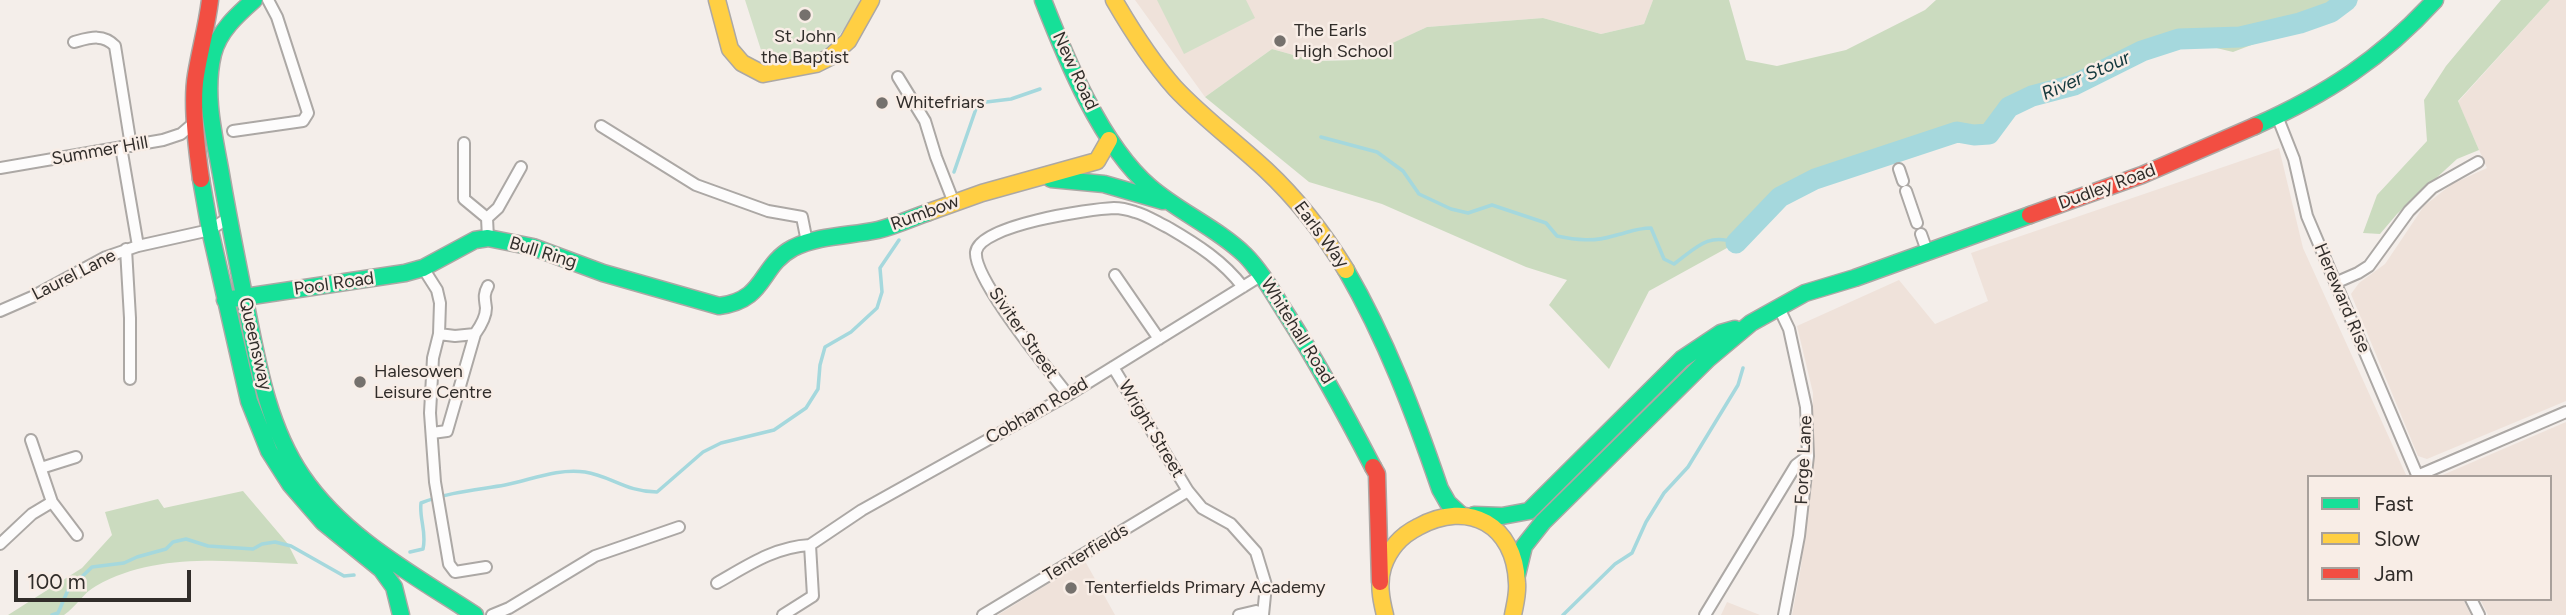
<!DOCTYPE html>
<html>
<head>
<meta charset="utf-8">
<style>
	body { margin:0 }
	#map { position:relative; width:2566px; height:615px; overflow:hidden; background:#f4eeea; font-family:Figtree,sans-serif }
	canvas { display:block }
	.legend { position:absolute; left:2307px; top:475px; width:245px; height:126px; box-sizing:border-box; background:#f8ede6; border:2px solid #a8a09b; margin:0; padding:9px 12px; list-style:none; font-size:21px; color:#312d2a }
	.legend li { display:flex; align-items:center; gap:14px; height:35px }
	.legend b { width:35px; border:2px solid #a8a09b }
	.scale { position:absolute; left:14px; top:570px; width:177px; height:32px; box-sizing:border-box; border:4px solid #312d2a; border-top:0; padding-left:9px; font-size:21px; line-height:24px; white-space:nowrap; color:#312d2a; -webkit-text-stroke:5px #f8ede6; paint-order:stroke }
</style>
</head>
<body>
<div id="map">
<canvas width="2566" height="615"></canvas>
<ul class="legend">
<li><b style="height:9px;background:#16e098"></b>Fast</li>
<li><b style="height:9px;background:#ffcf43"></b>Slow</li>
<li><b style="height:9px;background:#f24e42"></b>Jam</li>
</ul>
<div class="scale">100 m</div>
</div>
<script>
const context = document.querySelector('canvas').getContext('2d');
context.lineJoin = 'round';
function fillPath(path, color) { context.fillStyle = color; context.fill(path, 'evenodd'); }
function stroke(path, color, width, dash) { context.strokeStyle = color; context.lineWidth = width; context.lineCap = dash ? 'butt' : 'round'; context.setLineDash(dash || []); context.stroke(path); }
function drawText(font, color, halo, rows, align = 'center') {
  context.font = font + ' Figtree,sans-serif'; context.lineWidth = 5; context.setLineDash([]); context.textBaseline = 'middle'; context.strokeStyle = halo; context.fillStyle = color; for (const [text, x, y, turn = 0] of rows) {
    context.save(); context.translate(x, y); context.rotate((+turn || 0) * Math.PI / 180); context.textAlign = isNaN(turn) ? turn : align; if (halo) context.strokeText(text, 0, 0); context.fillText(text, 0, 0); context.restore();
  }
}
fillPath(new Path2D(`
	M1135 0H1653L1644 24 1601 34 1543 18 1427 27 1364 57 1315 61 1272 49 1205 97Z
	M2550 0H2566V401L2427 459 2418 456 2351 294 2359 283 2385 264 2424 206 2452 184 2487 168 2458 102Z
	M2279 148 2303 248 2407 477H2309V599H2463L2471 615H1792L1801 567 1812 461 1813 393 1797 326 1899 280 1935 324 1988 301 1971 253Z
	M2566 422V615H2488L2480 599H2550V477H2438Z
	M1085 561 1115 615H998Z
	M1727 602 1760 615H1721Z`), '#efe2da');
fillPath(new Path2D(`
	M745 0H860C841 43 817 64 769 64L761 50Z
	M1157 0H1246L1255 18 1184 54Z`), '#d3e0c8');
fillPath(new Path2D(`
	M1653 0H1729L1746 60 1777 66 1846 50 1925 10 1936 0H2358L2351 7 2233 52 2179 39 2142 51 2074 85 2032 96 2009 107V120L2000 134 1954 139 1876 165 1815 179 1780 197 1736 243 1649 291 1609 369 1549 305 1567 280 1526 267 1382 204 1309 182 1205 97 1272 49 1315 61 1356 60 1427 27 1543 18 1601 34 1644 24Z
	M2501 0H2550L2458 101 2479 150 2457 159 2397 214 2380 234 2363 233 2377 195 2427 141 2424 100 2446 66Z
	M243 491 288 544 298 564C231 562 157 551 96 586 83 593 76 607 64 615H8L82 568 112 535 105 512 158 499 164 508Z`), '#cbdbbf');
stroke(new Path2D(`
	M1321 137 1377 152 1403 171 1419 194 1451 209 1468 213 1492 205 1546 223 1557 236C1576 240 1594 242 1613 236 1627 233 1636 228 1651 228L1664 259 1674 264C1696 248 1708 232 1736 243
	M954 172 978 103 1011 99 1040 89
	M410 552 423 549C427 532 419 519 421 503 449 492 476 490 505 485 531 480 557 468 585 472 611 476 626 492 657 492L703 452 721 443 774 430 806 408 818 389 820 365 825 347 851 332 877 308 882 292 880 268 899 240
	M52 615 58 613 68 590 92 567 124 563 137 557 166 549 173 542 186 539 208 546 253 549 262 544 275 542 291 546 344 576 354 575
	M1563 615 1615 564 1632 553 1646 522 1664 493 1688 467 1738 385 1743 368`), '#a5d8dd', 3.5);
stroke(new Path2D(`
	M1736 243 1780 197 1815 179 1957 132 1974 135 1989 134 2009 107 2032 96 2074 85 2142 51 2179 39 2240 37 2300 23 2331 12 2347 0`), '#a5d8dd', 21);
const street = new Path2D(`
	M74 42C89 38 103 33 115 46L131 146
	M898 77 925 121 936 157 954 203
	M2277 116 2294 159 2307 216 2418 477
	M601 126 696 185 768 211 802 217 807 242
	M233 131 303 121 308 113 277 17 268 0
	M464 143V199L487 218
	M121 147 138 246
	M0 168 163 140 181 134 195 122
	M1899 169 1903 181
	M1906 191 1917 223
	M1921 234 1927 251
	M488 238 487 218 498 208 521 167
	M126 249 130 318V379
	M423 268 437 290 440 303 439 334 433 358 430 413 435 482 449 564 455 572 486 567
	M1115 275 1159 339
	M2335 283 2358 273 2369 266 2409 211 2432 188 2478 162
	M1779 308 1789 329 1806 407 1808 456 1799 536 1784 615
	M0 311 32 297 106 257 138 246 210 230 228 218
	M439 334 455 336 475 334
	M1113 367 1188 491 1202 508 1231 524 1256 552 1266 585 1263 615
	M1068 395C1049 370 973 279 976 252 979 225 1090 209 1114 208 1120 208 1129 210 1135 212 1147 215 1158 223 1169 228 1198 245 1223 261 1243 287
	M432 433 447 431 475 334C480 327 486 318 486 308 485 299 483 295 488 286
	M41 468 76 457
	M2417 476 2566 412
	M52 502 77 535
	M0 544 32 514 52 502 31 440
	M810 545 862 510 1068 395 1262 275
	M717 583C747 566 774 547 810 545
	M2471 599 2479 615
	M492 615 509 608 595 556 679 527
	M783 615 813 596 810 545
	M983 615 1188 491
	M1239 615 1256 611 1262 615
	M1705 615 1796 465 1808 456`);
const fast = new Path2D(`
	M254 0C237 15 219 31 213 54 203 96 215 139 222 180 229 221 237 260 245 300 257 360 267 425 302 476 344 538 414 575 475 615
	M1043 0C1066 59 1101 145 1150 187 1179 212 1217 228 1245 255 1262 272 1274 295 1287 315 1319 365 1346 415 1373 467
	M2255 126C2327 94 2382 58 2435 0
	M201 179 210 230 249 401 269 451 290 484 323 522 381 569 394 587 401 615
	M1051 179 1104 184 1163 201
	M1346 270C1386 339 1414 413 1440 489L1448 503 1460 514
	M225 300 405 273 423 268 475 240 488 238 533 247 603 273 719 306C767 300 759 266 793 248 819 235 850 236 878 230 895 226 912 218 929 212
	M1474 515 1502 516 1529 511 1682 359 1721 333 1735 329
	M1517 575 1524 546 1543 522 1708 359 1751 323 1805 293 1855 278 2030 215`);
const slow = new Path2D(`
	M717 0 730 49 742 63 763 74 816 64 830 57 848 41 871 0
	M1114 0C1132 31 1151 61 1175 88 1203 118 1236 142 1266 170 1297 199 1324 234 1346 270
	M929 212 982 193 1097 161 1109 140
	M1385 615C1381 599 1378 583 1383 567 1389 549 1402 535 1418 527 1469 499 1515 525 1517 583 1518 594 1515 604 1513 615`);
const jam = new Path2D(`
	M201 179C197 151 191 103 196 75 200 50 207 26 210 0
	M2030 215 2142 175 2255 126
	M1373 467 1377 474 1380 582`);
stroke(street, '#aca8a5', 14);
stroke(fast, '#aca8a5', 19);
stroke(slow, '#aca8a5', 19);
stroke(jam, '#aca8a5', 19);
stroke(street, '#fdfcfc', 10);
stroke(fast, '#16e098', 16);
stroke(slow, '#ffcf43', 16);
stroke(jam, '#f24e42', 16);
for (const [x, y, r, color] of [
	[805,15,7,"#75716d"],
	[1280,41,7,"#75716d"],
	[882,103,7,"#75716d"],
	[360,382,7,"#75716d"],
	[1071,588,7,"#75716d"]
]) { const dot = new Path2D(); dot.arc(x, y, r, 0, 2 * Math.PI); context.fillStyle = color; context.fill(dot); stroke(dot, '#f8ede6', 2.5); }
drawText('18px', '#312d2a', '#f8ede6', [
	["The Earls",1294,31],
	["High School",1294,52],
	["St John",805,37,"center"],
	["the Baptist",805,58,"center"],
	["Whitefriars",896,103],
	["Halesowen",374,372],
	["Leisure Centre",374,393],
	["Tenterfields Primary Academy",1085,588]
], 'left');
drawText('18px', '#312d2a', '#f8ede6', [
	["New Road",1075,71,65],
	["Summer Hill",100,151,-10],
	["Dudley Road",2107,187,-20],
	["Rumbow",925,213,-20],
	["Earls Way",1321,235,53],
	["Bull Ring",543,253,17],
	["Laurel Lane",74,275,-27],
	["Pool Road",334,284,-8],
	["Hereward Rise",2342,298,67],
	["Whitehall Road",1297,331,58],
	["Siviter Street",1023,333,55],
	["Queensway",255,344,77],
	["Cobham Road",1037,411,-30],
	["Wright Street",1151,429,59],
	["Forge Lane",1804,460,-87],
	["Tenterfields",1086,553,-31]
]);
drawText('italic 19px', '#13383c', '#f8ede6', [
	["River Stour",2086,76,-24]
]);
</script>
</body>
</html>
